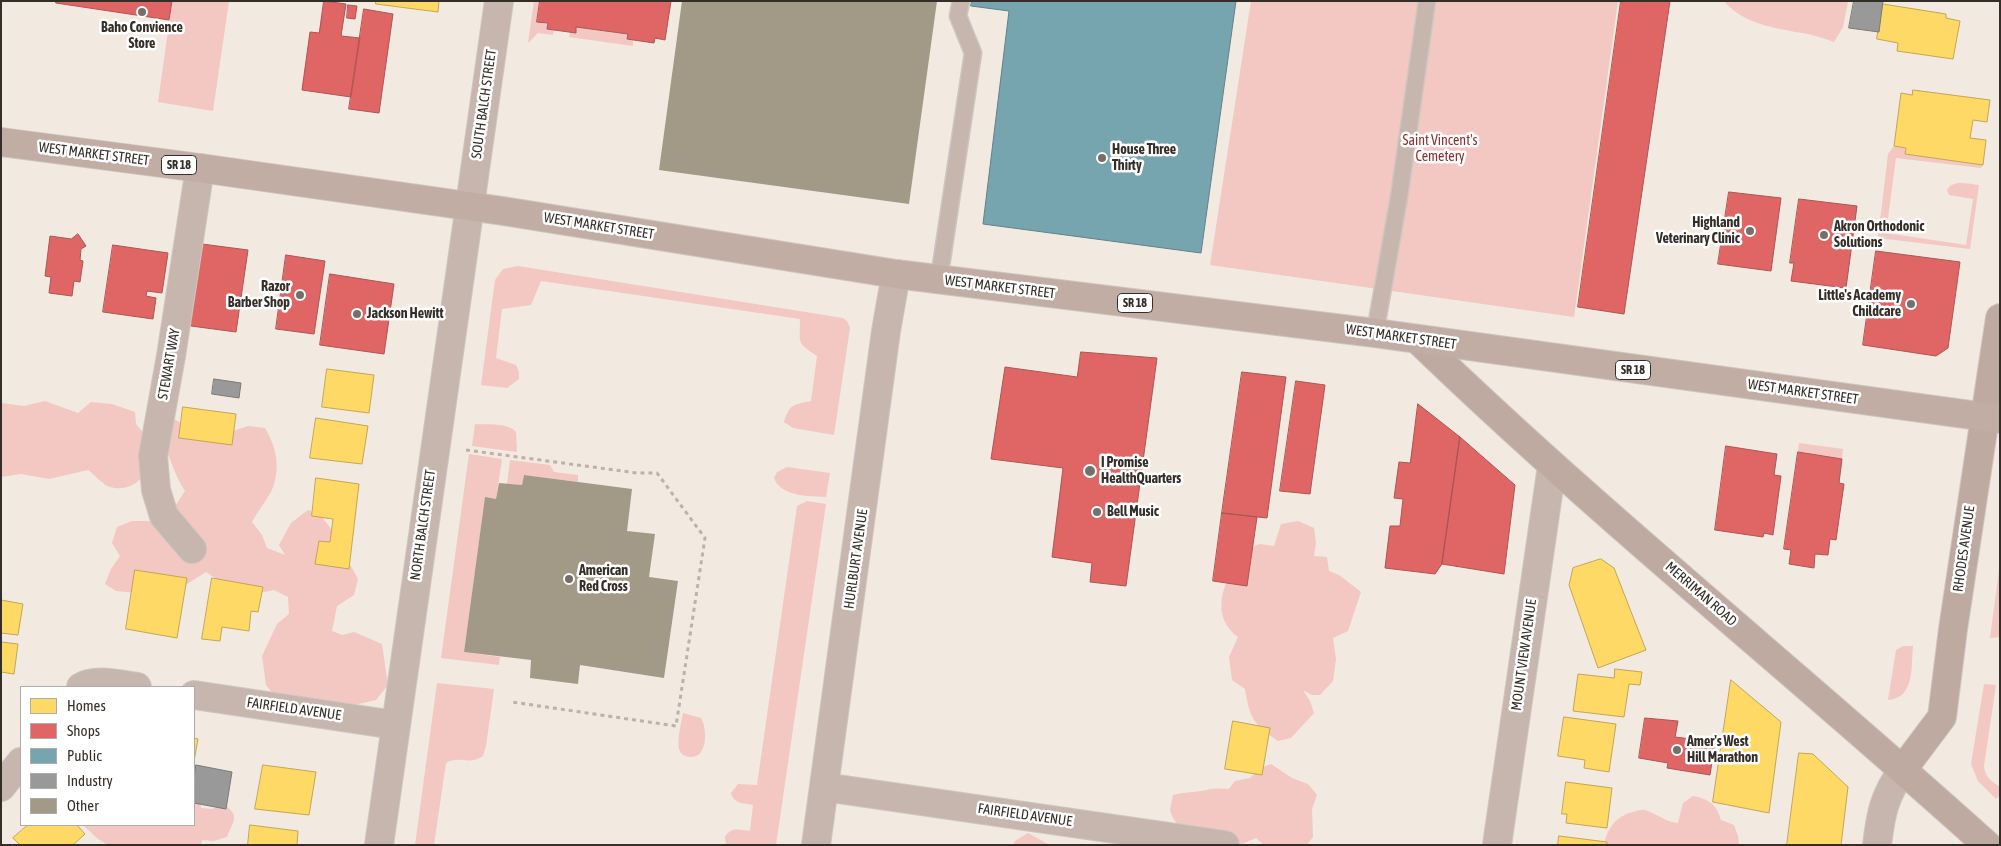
<!DOCTYPE html>
<html>
<head>
<meta charset="utf-8">
<style>
	body { margin:0 }
	#map { position:relative; width:2001px; height:846px; overflow:hidden; background:#f2e9e1; font-family:"Asap Condensed",sans-serif }
	canvas { display:block }
	.frame { position:absolute; inset:0; border:2px solid #342e28; pointer-events:none }
	.legend { position:absolute; left:20px; top:686px; width:175px; height:140px; box-sizing:border-box; background:#fff; border:1px solid #aeaba9; margin:0; padding:6px 9px; list-style:none; font-size:15px; color:#342e28 }
	.legend li { display:flex; align-items:center; gap:10px; height:25px }
	.legend b { width:25px; border:1px solid #aeaba9 }
</style>
</head>
<body>
<div id="map">
<canvas width="2001" height="846"></canvas>
<div class="frame"></div>
<ul class="legend">
<li><b style="height:14px;background:#ffd966"></b>Homes</li>
<li><b style="height:14px;background:#e06666"></b>Shops</li>
<li><b style="height:14px;background:#76a5af"></b>Public</li>
<li><b style="height:14px;background:#999"></b>Industry</li>
<li><b style="height:14px;background:#a39987"></b>Other</li>
</ul>
</div>
<script>
const context = document.querySelector('canvas').getContext('2d');
context.lineJoin = 'round';
function fillPath(path, color) { context.fillStyle = color; context.fill(path, 'evenodd'); }
function stroke(path, color, width, dash) { context.strokeStyle = color; context.lineWidth = width; context.lineCap = dash ? 'butt' : 'round'; context.setLineDash(dash || []); context.stroke(path); }
function drawText(font, color, halo, rows, align = 'center') {
  context.font = font + ' "Asap Condensed",sans-serif'; context.lineWidth = 5; context.setLineDash([]); context.textBaseline = 'middle'; context.strokeStyle = halo; context.fillStyle = color; for (const [text, x, y, turn = 0] of rows) {
    context.save(); context.translate(x, y); context.rotate((+turn || 0) * Math.PI / 180); context.textAlign = isNaN(turn) ? turn : align; if (halo) context.strokeText(text, 0, 0); context.fillText(text, 0, 0); context.restore();
  }
}
fillPath(new Path2D(`
	M163 1H229L213 111 158 102 172 2Z
	M534 1H540L537 21 548 23 547 29 554 30 553 35 538 33 528 43Z
	M1251 1H1618L1574 317 1210 265Z
	M1724 1H1848V2L1843 27 1834 42C1826 39 1817 36 1808 34 1780 29 1743 25 1724 1Z
	M576 27 628 34 627 39 633 40V46L569 37 570 32 576 33Z
	M1894 146 1906 148 1905 154 1983 165 1981 168 1896 158 1886 233 1966 245 1973 199 1949 195 1947 190C1953 179 1968 184 1979 185L1970 249 1878 238 1888 154Z
	M518 266 843 318 847 321 850 328 834 435 793 428 784 422C790 403 794 405 811 401L817 356C796 342 800 344 800 319L541 281 531 305 502 309 496 358 516 365 519 372V379L507 388 481 385 495 280 503 269Z
	M45 401 78 413 91 402 112 404 135 412 136 424 158 450C149 470 137 494 110 487 103 485 95 475 88 470L49 479 21 474 1 477V403L24 406Z
	M171 418 178 421 193 434 227 433 248 426 265 428C277 448 281 470 271 492 265 502 258 511 252 522L262 535 267 548 285 555 279 545 291 523 308 510 320 515 329 526 358 579 354 595 337 606 332 631 342 635 354 632 382 644 388 685 376 700 350 706 277 699 266 685 262 656 277 624 289 614 288 597 274 590 255 594 232 589 206 572 176 591 137 593 116 591 105 584 111 569 120 556 112 543 117 527 132 521H151L162 530 184 519 175 506 185 491C175 476 171 459 163 443Z
	M475 424C488 425 507 422 516 432L517 452 472 446Z
	M1799 443 1843 449 1842 459 1798 452Z
	M469 454 502 459 496 499 485 498 464 652 500 657 499 665 441 658Z
	M510 460 550 465 554 472 578 475V482L524 475 522 485 507 484Z
	M787 467 830 473 826 497C809 496 781 497 774 478L777 472Z
	M807 501 826 504 776 845H726L725 837C732 826 738 830 750 831L753 805C743 803 734 804 731 793L738 784 757 785 797 506Z
	M1298 521 1314 528 1316 543 1314 556 1327 557 1329 571 1339 575 1361 592 1348 631 1333 638 1336 659 1333 681 1320 695H1312L1303 690 1310 701 1314 713 1291 738 1278 741C1253 724 1250 718 1245 689L1232 680 1229 657 1238 637C1206 612 1228 578 1242 550L1260 544 1274 546 1281 524Z
	M2000 563V637L1990 638Z
	M1903 646H1913C1911 667 1915 698 1888 700L1896 650Z
	M437 683 494 689 486 746 483 756C468 766 460 755 446 763L434 845H415Z
	M1984 684 1996 685 1984 766C1985 777 1991 781 2000 787V795L1996 799 1978 781 1971 764Z
	M683 713 701 718C706 726 707 744 701 752 696 760 681 758 679 749 677 738 681 724 683 713Z
	M1271 764 1292 778 1308 784 1317 795 1312 809 1313 837 1307 845H1264L1256 838 1242 844 1216 838 1213 829 1193 833 1181 829 1173 818 1170 810 1173 795C1182 792 1191 793 1201 791 1214 788 1215 788 1229 789L1235 781 1250 778 1260 768Z
	M1693 796C1709 799 1717 805 1721 820L1734 825 1738 836 1739 845H1604C1607 828 1616 816 1633 812 1637 811 1641 809 1645 810 1656 813 1665 822 1678 823L1683 803Z
	M199 798 201 808 212 809 224 804C240 817 234 819 227 837L214 841 202 840 201 845H108L98 839 83 825H194V799Z
	M1028 833 1046 843 1047 845H1013L1015 841Z`), '#f3c7c2');
const homes = new Path2D(`
	M376 1H439L438 12 376 4Z
	M1883 4 1946 14V18L1960 21 1953 59 1897 51 1898 43 1877 39Z
	M1913 90 1990 100 1987 122 1973 120 1970 138 1986 140 1983 165 1905 154 1906 148 1894 146 1901 93 1912 95Z
	M327 369 374 375 369 413 322 407Z
	M183 407 236 414 232 445 179 438Z
	M316 418 368 426 362 464 310 458Z
	M316 478 359 484 349 569 315 564 319 541 330 542 333 519 312 516Z
	M1601 559 1614 568 1646 650 1598 668 1569 585 1573 568Z
	M135 570 187 578 177 638 126 629Z
	M212 578 263 587 258 612 251 611 249 631 222 627 220 641 202 639Z
	M1 600 23 604 18 635 1 633Z
	M1 642 18 644 14 674 1 672Z
	M1615 669 1642 672 1640 685 1629 684 1624 717 1573 711 1578 674 1614 678Z
	M1731 680 1781 722 1769 813 1713 802Z
	M1564 717 1616 724 1609 772 1584 768 1585 760 1558 756Z
	M1233 721 1270 728 1262 775 1225 769Z
	M194 738 198 739 194 761Z
	M1799 753 1813 754 1848 787 1841 845H1787Z
	M263 765 316 772 309 815 255 809Z
	M1566 782 1612 788 1607 828 1566 823 1567 814H1562Z
	M28 825H77L85 834 73 845H20L13 838Z
	M250 825 298 831 297 845H248Z
	M1559 836 1607 842V845H1558Z`);
fillPath(homes, '#ffd966');
stroke(homes, '#c2a653', 1);
const shops = new Path2D(`
	M56 1H172L169 20 56 3Z
	M324 1 346 4 341 36 360 38 351 97 302 90 310 32 319 33Z
	M540 1H671L665 40 655 38 654 43 627 39 628 34 576 27V33L547 29 548 23 537 22Z
	M1621 1H1670L1624 314 1578 307Z
	M348 5 357 6 355 19 347 18Z
	M364 9 393 14 379 113 349 109Z
	M1729 192 1781 198 1771 271 1718 264Z
	M1799 199 1857 206 1846 288 1791 281 1794 263H1790Z
	M78 234 86 246 81 249 80 260 83 261 80 282 74 281 72 296 49 293 51 277 45 276 50 236 71 239Z
	M202 244 248 250 236 332 191 326Z
	M113 245 168 253 162 293 147 291 146 296 156 298 153 319 103 312Z
	M1876 251 1960 262 1948 348 1936 356 1863 345Z
	M286 255 325 261 314 334 276 329Z
	M330 274 394 284 384 354 320 345Z
	M1081 352 1157 358 1126 586 1090 582 1092 563 1052 557 1063 468 991 459 1005 367 1077 377Z
	M1242 372 1286 377 1267 518 1222 513Z
	M1296 381 1325 385 1310 494 1280 491Z
	M1418 404 1460 437 1442 564 1435 574 1385 568 1390 526H1400L1403 499 1394 498 1399 462 1410 463Z
	M1460 437 1515 485 1504 574 1442 564Z
	M1726 446 1777 454 1774 475 1781 476 1773 535 1764 533 1763 537 1715 530Z
	M1798 452 1842 459 1839 483 1844 484 1836 540 1830 539 1828 555 1815 554 1814 568 1789 564 1791 550 1784 549Z
	M1222 513 1257 517 1247 586 1213 581Z
	M1645 718 1678 721 1675 737 1715 742 1710 775 1667 768 1668 763 1639 758Z`);
fillPath(shops, '#e06666');
stroke(shops, '#ac5553', 1);
const public = new Path2D(`
	M972 1H1236L1201 253 983 224 1009 11 971 6Z`);
fillPath(public, '#76a5af');
stroke(public, '#628186', 1);
const industry = new Path2D(`
	M1854 1H1883L1879 32 1849 28Z
	M214 379 241 383 239 398 212 394Z
	M196 765 232 772 226 809 194 803Z`);
fillPath(industry, '#999');
stroke(industry, '#7b7977', 1);
fillPath(new Path2D(`
	M682 1H937L909 204 659 170Z
	M524 475 632 489 627 531 655 534 649 577 678 581 664 678 580 665 578 684 530 678 531 660 464 652 485 497 496 499 499 483 522 485Z`), '#a39987');
const lane = new Path2D(`
	M939 279 973 53 958 16 961 1
	M1375 333 1399 197 1427 1`);
const street = new Path2D(`
	M192 549 164 516 156 490 153 456 171 356 200 168
	M81 687C96 678 121 685 137 687
	M194 695 395 725
	M1 787 21 762
	M824 787 1225 845
	M379 845 499 1
	M816 845 886 331 896 274
	M1497 845 1552 466
	M1877 845C1881 812 1884 797 1903 769`);
const secondary = new Path2D(`
	M1417 339C1600 516 1799 675 1987 845
	M1903 769 1942 717 1953 629 2000 318`);
const primary = new Path2D(`
	M1 142 200 168 503 211 896 274 1375 333 2000 419`);
stroke(lane, '#cec7c1', 19);
stroke(street, '#cec7c1', 30);
stroke(secondary, '#cec7c1', 30);
stroke(primary, '#cec7c1', 30);
stroke(new Path2D(`
	M466 450 637 473H657L705 538 676 726 512 702`), '#bdb1aa', 3, [4, 4]);
stroke(lane, '#c7b6ae', 16);
stroke(street, '#c7b6ae', 28);
stroke(secondary, '#beaaa1', 28);
stroke(primary, '#c1ada3', 28);
for (const [x, y, r, color] of [
	[142,12,5,"#766f69"],
	[1102,158,5,"#766f69"],
	[1750,231,5,"#766f69"],
	[1824,235,5,"#766f69"],
	[300,295,5,"#766f69"],
	[1911,304,5,"#766f69"],
	[357,314,5,"#766f69"],
	[1090,471,6,"#766f69"],
	[1097,512,5,"#766f69"],
	[569,579,5,"#766f69"],
	[1677,750,5,"#766f69"]
]) { const dot = new Path2D(); dot.arc(x, y, r, 0, 2 * Math.PI); context.fillStyle = color; context.fill(dot); stroke(dot, '#fff', 2); }
for (const [x, y, w] of [
	[179,165,35],
	[1135,303,35],
	[1633,370,35]
]) { const box = new Path2D(); box.roundRect(x - w / 2, y - 9.5, w, 19, 4); context.fillStyle = '#fff'; context.fill(box); stroke(box, '#342e28', 1); }
drawText('bold 12px', '#342e28', null, [
	["SR 18",179,165],
	["SR 18",1135,303],
	["SR 18",1633,370]
]);
drawText('bold 14px', '#342e28', '#fff', [
	["Baho Convience",142,28,"center"],
	["Store",142,44,"center"],
	["House Three",1112,150],
	["Thirty",1112,166],
	["Highland",1740,223,"right"],
	["Veterinary Clinic",1740,239,"right"],
	["Akron Orthodonic",1834,227],
	["Solutions",1834,243],
	["Razor",290,287,"right"],
	["Barber Shop",290,303,"right"],
	["Little's Academy",1901,296,"right"],
	["Childcare",1901,312,"right"],
	["Jackson Hewitt",367,314],
	["I Promise",1101,463],
	["HealthQuarters",1101,479],
	["Bell Music",1107,512],
	["American",579,571],
	["Red Cross",579,587],
	["Amer's West",1687,742],
	["Hill Marathon",1687,758]
], 'left');
drawText('14px', '#342e28', '#fff', [
	["SOUTH BALCH STREET",484,104,-82],
	["WEST MARKET STREET",94,154,7],
	["WEST MARKET STREET",599,226,9],
	["WEST MARKET STREET",1000,287,7],
	["WEST MARKET STREET",1401,337,8],
	["STEWART WAY",169,364,-80],
	["WEST MARKET STREET",1803,392,8],
	["NORTH BALCH STREET",423,525,-82],
	["RHODES AVENUE",1964,549,-82],
	["HURLBURT AVENUE",856,559,-82],
	["MERRIMAN ROAD",1701,594,41],
	["MOUNT VIEW AVENUE",1524,655,-82],
	["FAIRFIELD AVENUE",294,709,8],
	["FAIRFIELD AVENUE",1025,815,8]
]);
drawText('14px', '#8c2e2f', '#fff', [
	["Saint Vincent's",1440,141],
	["Cemetery",1440,157]
]);
</script>
</body>
</html>
